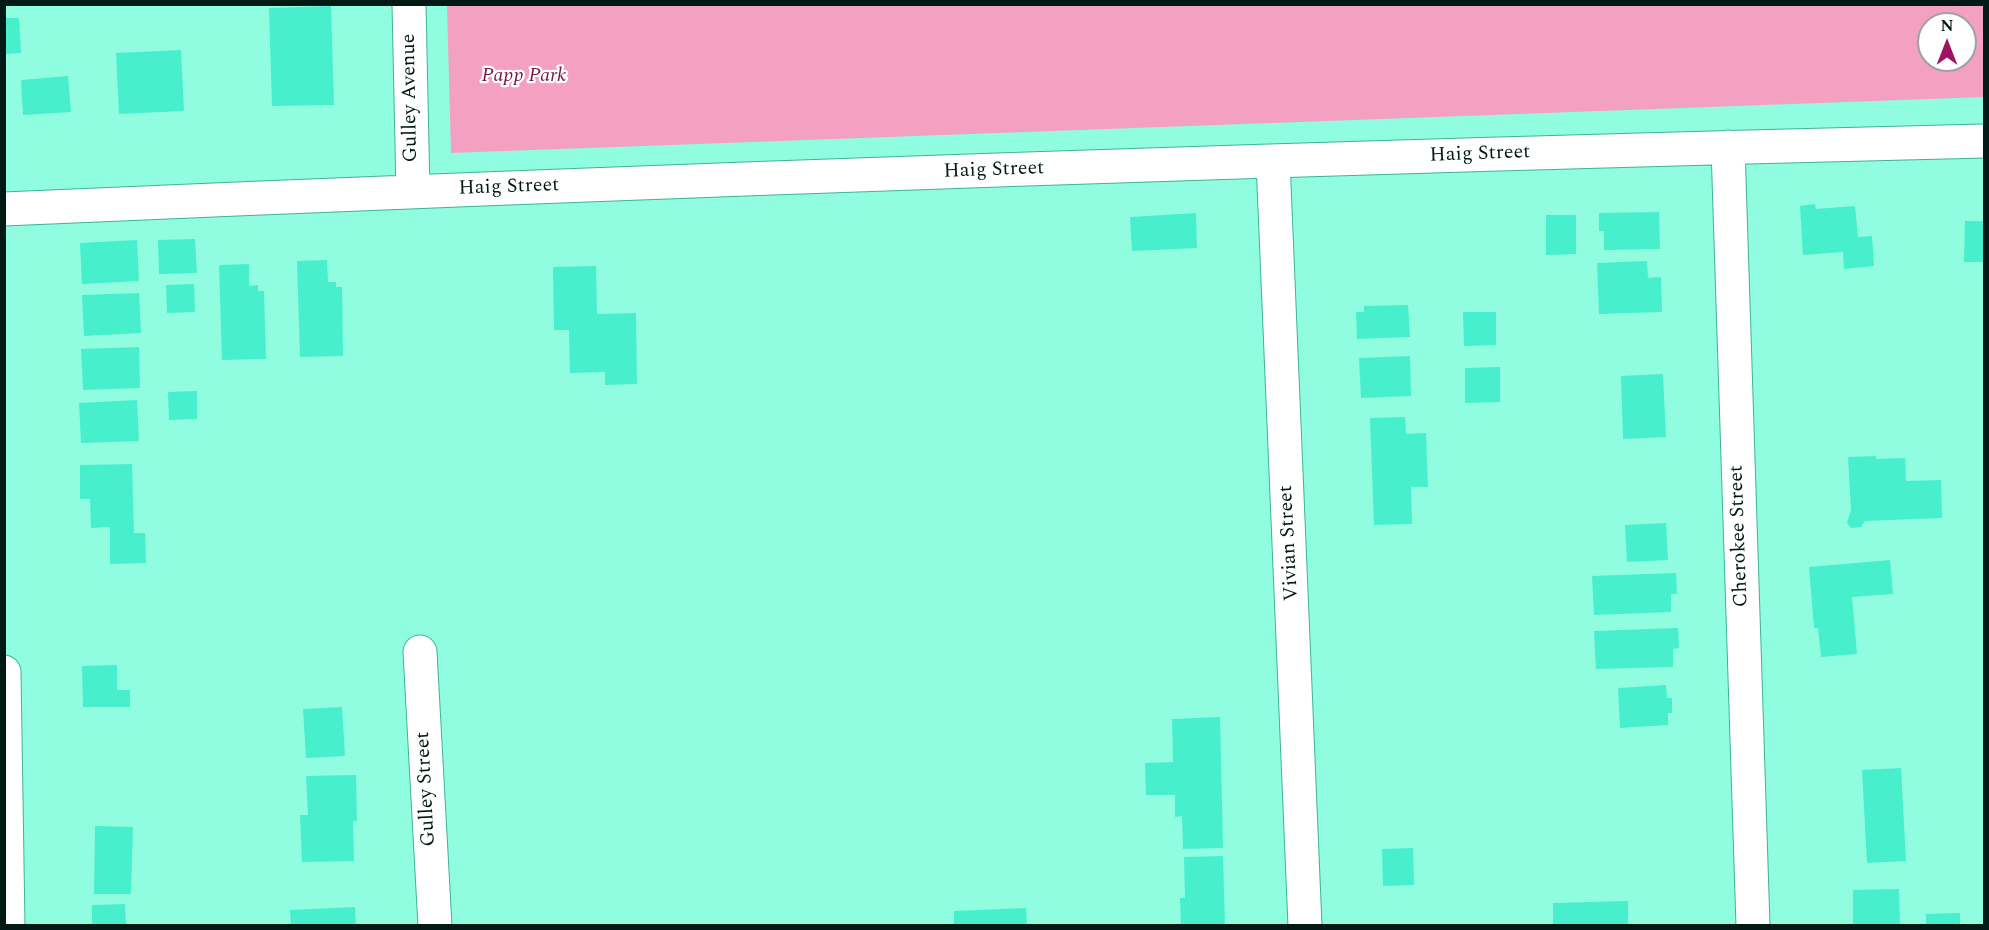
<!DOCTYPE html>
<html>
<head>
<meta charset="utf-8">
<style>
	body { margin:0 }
	#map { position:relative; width:1989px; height:930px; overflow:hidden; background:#90fde1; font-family:Spectral,serif }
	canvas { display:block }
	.frame { position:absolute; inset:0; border:6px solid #031a14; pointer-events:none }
	.north { position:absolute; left:1917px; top:12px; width:60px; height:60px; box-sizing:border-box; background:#fff; border:2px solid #9aa3a1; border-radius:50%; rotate:0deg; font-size:16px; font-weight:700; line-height:24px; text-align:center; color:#031a14 }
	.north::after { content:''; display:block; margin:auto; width:21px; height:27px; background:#a0145f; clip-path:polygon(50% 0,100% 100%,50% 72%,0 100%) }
</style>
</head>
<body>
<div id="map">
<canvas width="1989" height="930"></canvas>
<div class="frame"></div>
<div class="north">N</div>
</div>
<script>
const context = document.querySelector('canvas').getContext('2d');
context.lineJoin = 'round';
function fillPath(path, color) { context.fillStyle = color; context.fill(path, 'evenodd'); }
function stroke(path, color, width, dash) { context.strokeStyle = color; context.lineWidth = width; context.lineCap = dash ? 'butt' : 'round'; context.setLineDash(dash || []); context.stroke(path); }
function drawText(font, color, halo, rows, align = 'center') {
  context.font = font + ' Spectral,serif'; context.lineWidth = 4.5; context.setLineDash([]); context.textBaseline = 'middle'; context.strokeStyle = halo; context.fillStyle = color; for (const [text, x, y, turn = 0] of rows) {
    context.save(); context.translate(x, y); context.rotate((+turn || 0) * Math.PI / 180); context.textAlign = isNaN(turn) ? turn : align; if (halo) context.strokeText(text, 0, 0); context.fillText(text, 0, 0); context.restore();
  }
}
fillPath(new Path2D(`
	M447 5H1984V97L451 153ZM1929 24H1965V60H1929Z`), '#f4a1c1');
fillPath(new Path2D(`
	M331 6 334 105 272 106 269 8Z
	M4 18H19L21 53 4 54Z
	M181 50 184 111 119 114 116 53Z
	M68 76 71 112 23 115 21 80Z
	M1815 204 1816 209 1855 206 1858 237 1872 236 1874 266 1844 269 1843 252 1803 255 1800 206Z
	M1659 212 1660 249 1604 250V231H1599V213Z
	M1196 213 1197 248 1132 251 1130 217Z
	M1546 215H1576V254L1546 255Z
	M1965 221H1984V262H1964Z
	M195 239 197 273 159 274 158 240Z
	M137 240 139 281 82 284 80 243Z
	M327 260 328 282H336V287H342L343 356 300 357 297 261Z
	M1647 261 1648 278 1661 277 1662 312 1599 314 1597 263Z
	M249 264V286L258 285V291H264L266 359 222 360 219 265Z
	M596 266 597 314 636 313 637 384 605 385V372L570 373 569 330H554L553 267Z
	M194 284 195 312 167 313 166 285Z
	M139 293 141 333 84 336 82 295Z
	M1408 305 1410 337 1357 339 1356 312H1364V306Z
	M1463 312H1496V345L1464 346Z
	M139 347 140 388 83 390 81 349Z
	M1410 356 1411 396 1361 398 1359 358Z
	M1500 367V402L1465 403V368Z
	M1663 374 1666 437 1623 439 1621 376Z
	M197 391V419L169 420 168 392Z
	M137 400 139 441 81 443 79 403Z
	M1405 417 1406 434 1426 433 1428 487H1411L1412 524 1374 525 1370 418Z
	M1876 456V459L1905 458 1906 481 1941 480 1942 518 1865 521 1861 527 1851 528 1847 523 1851 510 1848 457Z
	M132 464 134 533H145L146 563 110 564V527L91 528 90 499H80V465Z
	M1666 523 1668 560 1627 562 1625 525Z
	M1890 560 1893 594 1852 597 1857 654 1821 657 1818 628H1814L1809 567Z
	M1676 573 1677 594H1671V612L1594 615 1592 576Z
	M1678 628 1679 648 1673 649V667L1596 669 1594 631Z
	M117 665V690H130V707H83L82 666Z
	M1666 685 1667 698H1672V713H1668V725L1620 728 1618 688Z
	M342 707 345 756 306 758 303 709Z
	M1220 717 1223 848 1183 849 1182 816 1175 817V795H1146L1145 763 1173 762 1172 719Z
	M1901 768 1906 861 1867 863 1862 770Z
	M356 775 357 821H353L354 861 302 862 300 815H308L306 776Z
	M95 826 133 827 131 894H94Z
	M1413 848 1414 885 1383 886 1382 849Z
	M1223 856 1225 926H1181L1180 898H1185L1184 857Z
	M1899 889 1900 926H1853V890Z
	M1628 901V926H1553V903Z
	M125 904 126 926H92V905Z
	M355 907 356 926H291L290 910Z
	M1026 908 1027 926H954V911Z
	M1960 913V926H1926V914Z`), '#48efcc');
const minor = new Path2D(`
	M409 4 413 192
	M1728 147 1753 926
	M1273 161 1305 926
	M4 209C664 180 1324 157 1984 141
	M420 652 435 926
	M4 672 8 926`);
stroke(minor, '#40b299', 35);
stroke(minor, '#fff', 33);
drawText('italic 20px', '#781648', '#fff', [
	["Papp Park",524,77]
]);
drawText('20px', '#031a14', '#fff', [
	["Gulley Avenue",411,98,-91],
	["Haig Street",1480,155,-2],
	["Haig Street",994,171,-2],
	["Haig Street",509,188,-2],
	["Cherokee Street",1740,536,-92],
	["Vivian Street",1290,543,-93],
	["Gulley Street",427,789,-93]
]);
</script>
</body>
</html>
